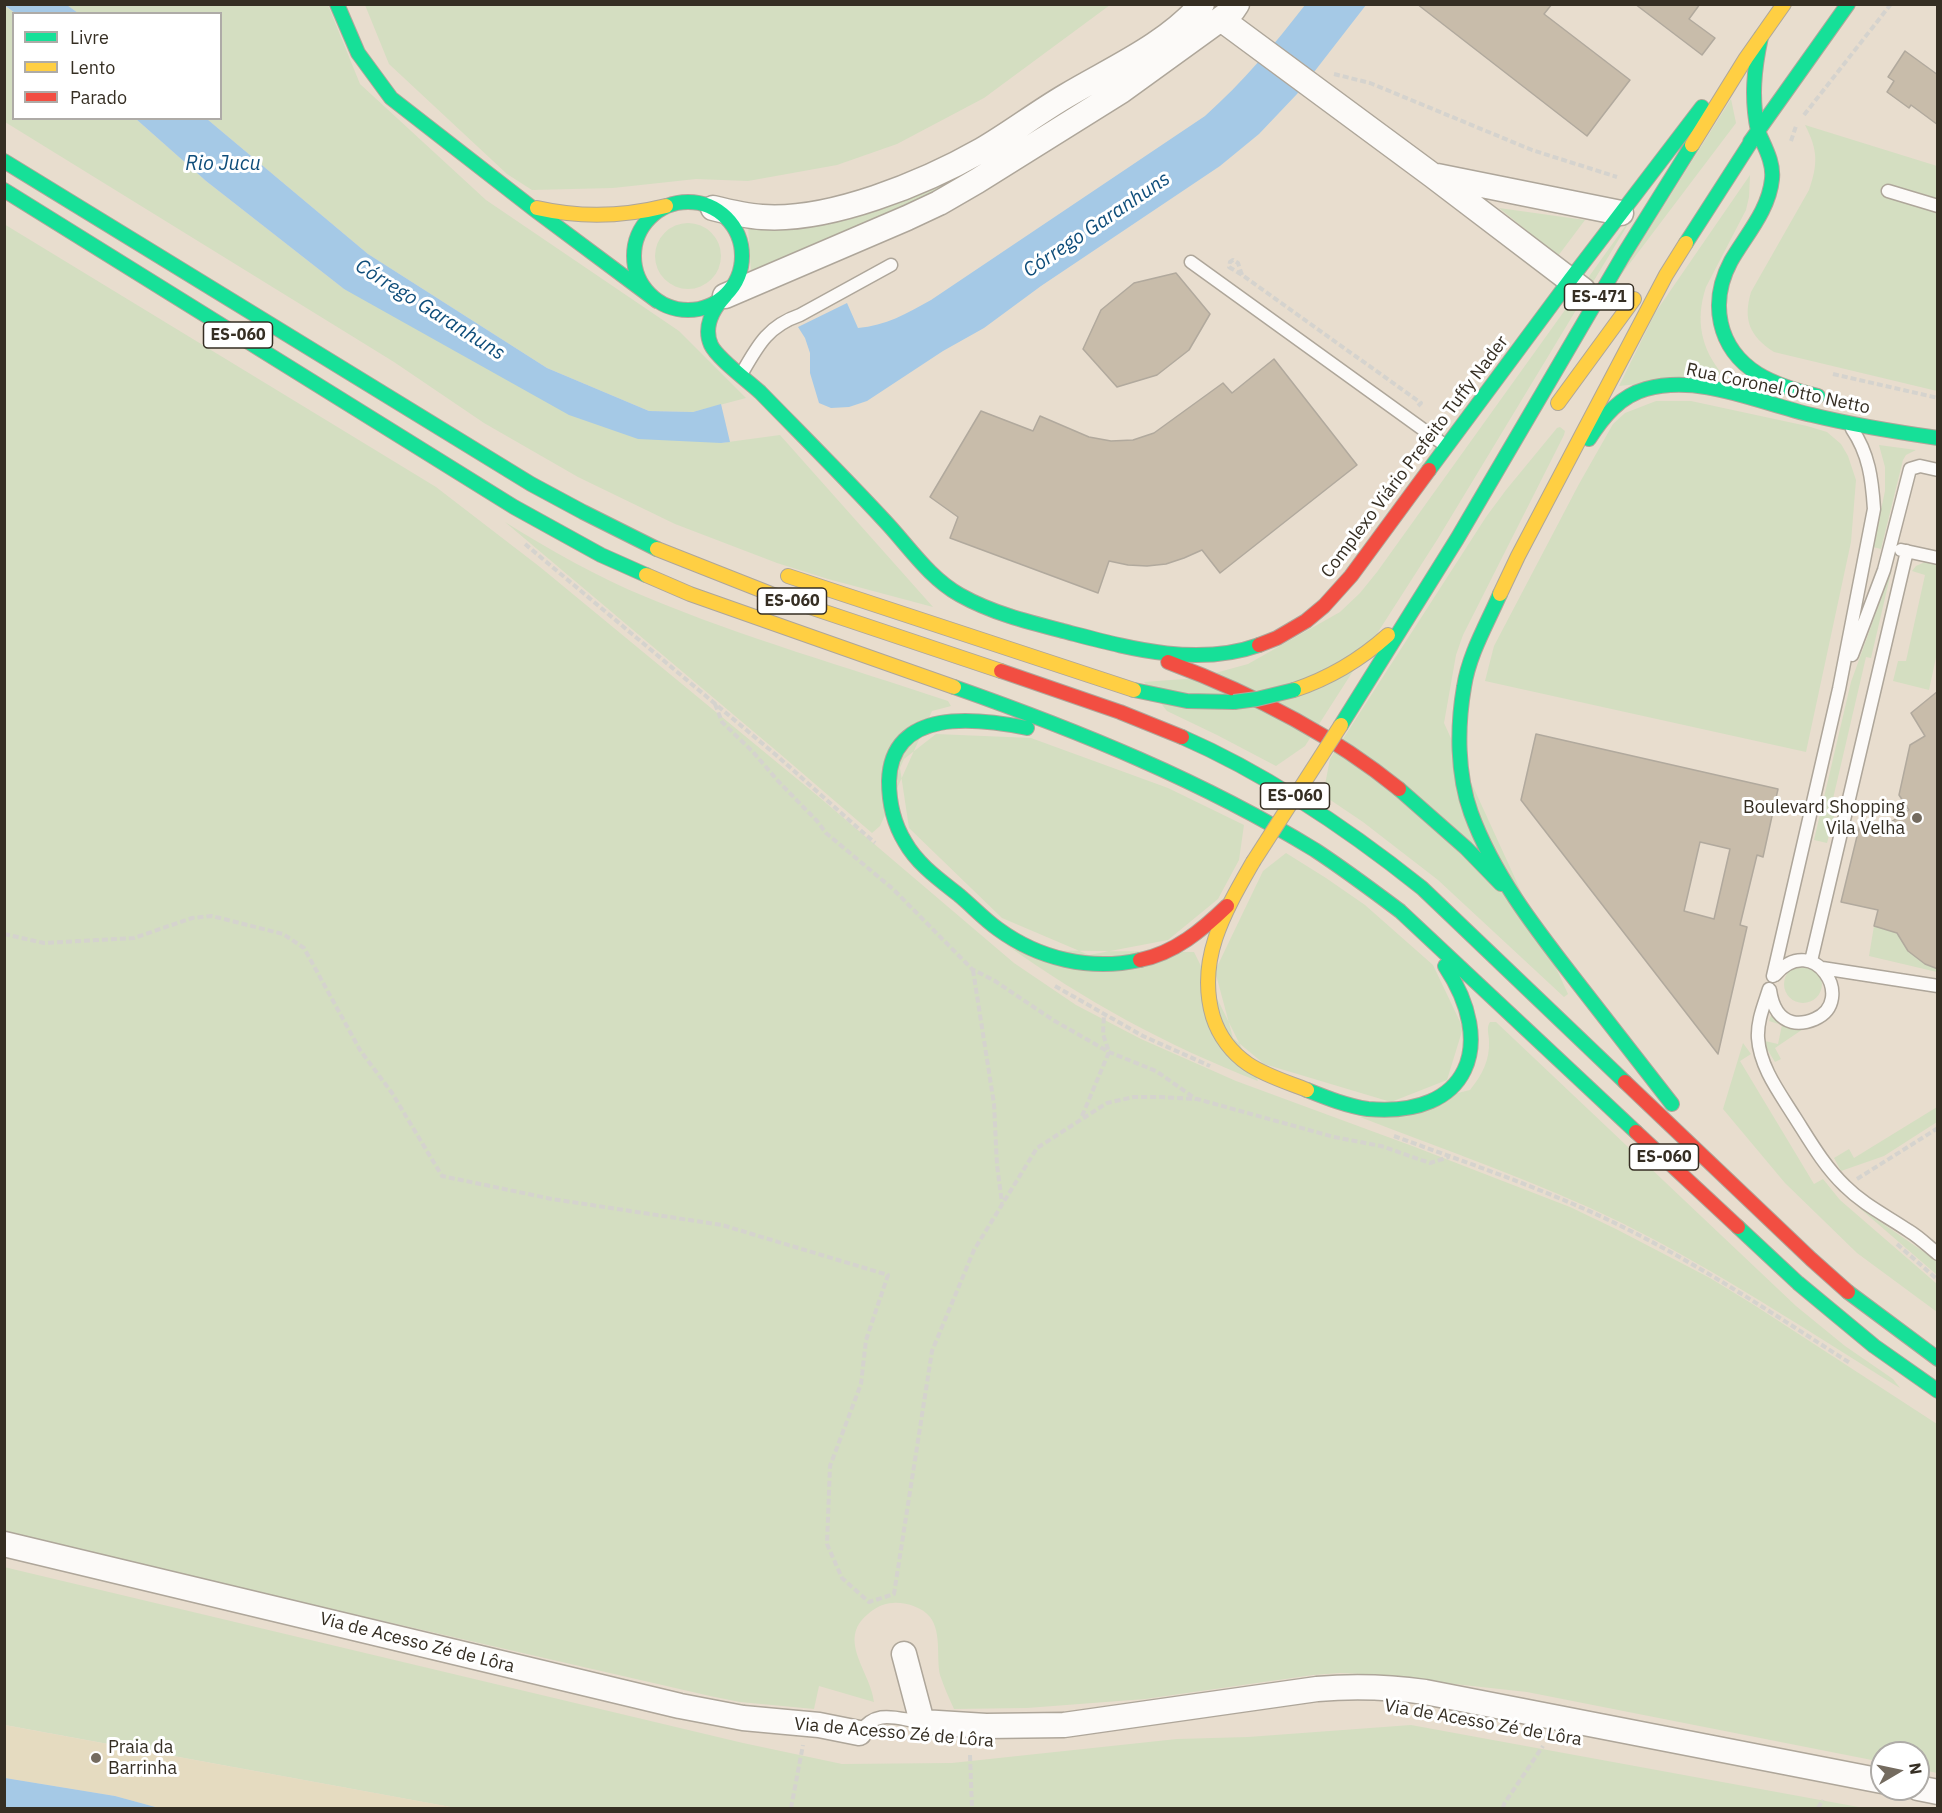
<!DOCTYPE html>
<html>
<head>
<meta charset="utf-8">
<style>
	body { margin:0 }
	#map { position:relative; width:1942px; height:1813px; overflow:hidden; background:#e8ddce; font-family:"IBM Plex Sans",sans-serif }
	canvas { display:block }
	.frame { position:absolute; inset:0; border:6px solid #352e23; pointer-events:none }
	.legend { position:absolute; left:12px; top:12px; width:210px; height:108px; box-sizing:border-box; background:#fff; border:2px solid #aeaba7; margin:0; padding:8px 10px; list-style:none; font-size:18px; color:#352e23 }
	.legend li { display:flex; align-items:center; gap:12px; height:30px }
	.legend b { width:30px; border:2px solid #aeaba7 }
	.north { position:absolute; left:1870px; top:1741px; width:60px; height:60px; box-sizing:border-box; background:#fff; border:2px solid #aeaba7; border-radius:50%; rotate:81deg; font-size:16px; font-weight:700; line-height:24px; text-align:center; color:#352e23 }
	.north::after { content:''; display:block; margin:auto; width:21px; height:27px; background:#746b5f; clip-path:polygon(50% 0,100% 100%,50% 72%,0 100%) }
</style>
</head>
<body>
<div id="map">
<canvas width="1942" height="1813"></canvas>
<div class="frame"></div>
<ul class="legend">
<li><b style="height:8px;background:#16e098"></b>Livre</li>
<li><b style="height:8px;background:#ffcf43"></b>Lento</li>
<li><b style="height:8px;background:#f24e42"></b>Parado</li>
</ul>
<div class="north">N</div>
</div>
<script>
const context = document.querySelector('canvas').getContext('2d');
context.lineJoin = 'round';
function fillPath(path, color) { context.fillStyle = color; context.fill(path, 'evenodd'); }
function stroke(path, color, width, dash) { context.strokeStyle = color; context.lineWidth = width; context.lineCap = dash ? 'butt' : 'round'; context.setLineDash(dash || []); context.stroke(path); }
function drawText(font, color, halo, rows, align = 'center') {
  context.font = font + ' "IBM Plex Sans",sans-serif'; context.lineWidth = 6; context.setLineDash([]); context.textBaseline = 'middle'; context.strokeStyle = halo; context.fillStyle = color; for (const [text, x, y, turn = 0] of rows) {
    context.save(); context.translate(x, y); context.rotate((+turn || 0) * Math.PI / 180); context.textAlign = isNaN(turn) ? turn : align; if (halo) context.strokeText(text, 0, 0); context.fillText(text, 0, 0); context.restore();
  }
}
fillPath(new Path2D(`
	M67 5H328L360 84 486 200 679 331 746 398 693 412 649 411 547 368 368 254 207 119 220 118V14L78 13Z
	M365 5H1110L984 98 897 144 837 165 748 181 696 179 613 188 532 190 507 174 389 64Z
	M1215 5H1224L1112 86 941 188 913 203 751 272 748 226 861 213 1211 9Z
	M4 6 15 13 14 118 136 119 206 181 344 289 721 443 780 435 933 607 828 579 777 563 675 524 578 477 484 423 394 362 5 122Z
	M1731 99 1736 123 1615 283Z
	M1805 125 1937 166V391L1774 352C1749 336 1743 319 1751 292L1809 190C1818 164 1818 150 1805 125Z
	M1750 175 1749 197 1746 210 1706 287C1695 320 1701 349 1723 375L1619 386 1655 313Z
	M1499 208 1585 220 1558 256Z
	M1636 211 1437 540 1305 746 1276 766 1217 735 1167 711 1144 682 1197 678 1248 664 1340 612 1360 593 1377 572Z
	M655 256a33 33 0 1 1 66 0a33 33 0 1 1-66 0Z
	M4 224 436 487 540 567 819 797 1014 963 1076 1005 1141 1039 1236 1081 1415 1147 1570 1207 1616 1229 1710 1278 1754 1305 1937 1424V1773L1918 1769V1753H1882V1762L1527 1692 1363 1674 1340 1673 1313 1675 1145 1699 1027 1708 954 1709C949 1698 944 1687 940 1675 936 1657 942 1633 930 1617 922 1607 905 1602 893 1603 883 1603 875 1608 868 1614 836 1640 871 1672 874 1702L819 1686 814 1709 740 1702 710 1696 318 1606 5 1531Z
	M1656 401H1691L1807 426 1827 432 1841 444 1848 456 1856 480 1851 542 1806 752 1485 681 1494 646 1579 484 1613 424 1625 413Z
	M1560 427 1565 431 1564 435 1463 635 1456 655 1444 723 1568 994 1564 997 1438 880 1363 822 1323 795 1330 759 1486 517 1506 490 1557 428Z
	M1879 445 1916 450 1906 455 1903 460 1881 549 1873 547 1885 491V467Z
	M505 522C550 550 597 577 646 597 744 638 847 667 948 701L951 706 932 711 880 826 872 833 779 753Z
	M1927 561H1937V653L1929 690 1893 681 1898 661H1906L1925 575 1912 571 1916 566Z
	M1892 568 1871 658 1866 657 1832 803 1837 805 1827 843 1814 840 1851 682Z
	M936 734 1031 738 1168 788 1244 825 1239 860 1218 899 1168 940 1089 955 1002 918 909 828 900 768 904 759Z
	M1286 853 1326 878 1365 905 1433 965 1463 1028 1447 1080 1391 1102 1264 1064 1233 1038 1215 971 1263 871Z
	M1874 926 1897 933C1908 951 1917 961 1937 969V972L1869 956Z
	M1005 944 1015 950 1194 952 1258 1081C1165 1045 1086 1001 1005 944Z
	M1784 984a19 19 0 1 1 38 0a19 19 0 1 1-38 0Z
	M1772 1013 1812 1023 1775 1048 1781 1059 1775 1062 1767 1049 1765 1041 1778 1044 1782 1025 1769 1021Z
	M1490 1022H1496L1796 1306 1845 1346 1893 1379 1900 1388C1809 1332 1718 1271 1622 1223 1538 1182 1448 1151 1360 1117L1470 1090C1482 1075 1490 1060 1489 1041 1489 1034 1486 1028 1490 1022Z
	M1743 1043 1751 1054 1740 1061 1814 1184 1823 1179 1840 1200 1937 1284V1312L1857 1253 1785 1183 1723 1109Z
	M1937 1107V1122L1884 1156 1841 1171 1834 1158 1849 1149 1854 1158Z
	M1856 1205 1937 1261V1275Z
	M4 1567 743 1743 842 1764 952 1763 1177 1739 1248 1737 1411 1725 1864 1808H456L5 1725Z`), '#d4dec1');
fillPath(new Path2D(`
	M4 1725 456 1808H159L115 1796 5 1778Z`), '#e5dbc0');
fillPath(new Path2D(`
	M4 5H67L78 13H15Z
	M1305 5H1366L1297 94 1259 134 1220 166 1041 286 984 328 943 351 867 401 849 407 831 408 819 403 810 373V353L805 338 798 327 847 303 858 328C885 326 908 313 931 300L1205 116C1243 82 1274 45 1305 5Z
	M136 119H207L368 254 547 368 649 411 693 412 721 404 730 442 721 443 638 439 569 415 344 289 206 181Z
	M5 1778 115 1796 159 1808H5Z`), '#a5c9e6');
const building = new Path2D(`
	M1417 4H1552L1544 14 1630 80 1587 136Z
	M1635 4H1700L1689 19 1715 38 1702 55Z
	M1905 51 1938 75V125L1911 105 1909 108 1887 92 1894 81 1888 77Z
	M1176 273 1210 314 1189 350 1157 375 1117 387 1083 349 1101 310 1134 283Z
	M1274 359 1357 465 1220 573 1202 550 1184 558 1166 564 1147 566 1128 565 1109 561 1098 593 950 538 958 517 930 497 981 411 1033 431 1040 416 1089 437 1111 441 1133 440 1154 433 1223 383 1232 393Z
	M1938 691V969L1925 964 1908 951 1897 933 1874 926 1878 910 1841 902 1861 820 1885 826 1909 810 1899 795 1910 745 1925 736 1911 713Z
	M1536 734 1778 789 1763 857 1757 855 1740 925 1747 927 1718 1054 1521 800ZM1700 842 1730 849 1714 919 1684 911Z`);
fillPath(building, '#c8bcaa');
stroke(building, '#b1a99d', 1.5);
const lane = new Path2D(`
	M1888 191 1938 206
	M1191 262 1446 446
	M742 373C758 345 768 326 800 315L891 265
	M1901 550 1938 558
	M1852 655 1884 570 1910 469 1920 466 1938 470
	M1811 961 1907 551
	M1822 968 1938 986
	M1773 976 1839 689 1874 509C1872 479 1869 454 1852 429
	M1769 989C1764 1005 1757 1021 1758 1038 1760 1067 1779 1092 1794 1116 1810 1141 1824 1166 1845 1186 1864 1205 1887 1216 1909 1231 1919 1237 1928 1246 1938 1254
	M1770 990C1772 1004 1777 1018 1792 1022 1800 1024 1808 1022 1815 1019 1857 1001 1814 930 1775 975
	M859 1733C877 1708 896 1719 922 1722`);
const street = new Path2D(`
	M1221 19 1432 175 1583 290
	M1437 176 1621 213
	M713 208C729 212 745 216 762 217 829 222 924 183 982 150 1011 133 1037 113 1066 96 1113 68 1165 46 1202 4
	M725 296 907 218 939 203 977 181 1121 91 1233 10 1237 4
	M4 1544 680 1706 743 1718 819 1725 859 1733
	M904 1654 922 1722 986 1726 1064 1725 1317 1689C1354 1686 1389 1687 1425 1692L1882 1781
	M1918 1788 1938 1792`);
const fast = new Path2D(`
	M337 4 358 53 391 98 535 210 657 301
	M1758 131C1764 146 1774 162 1772 179 1769 210 1746 235 1731 261 1709 302 1717 348 1758 374 1776 385 1797 391 1818 396
	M1750 142 1848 4
	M4 161 531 484 583 512 657 549
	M4 190 514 507 601 555 646 575
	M634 256a54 54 0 1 1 108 0a54 54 0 1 1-108 0Z
	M1686 243 1758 131C1751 98 1754 69 1761 37
	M725 296C713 309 703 327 711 345 717 358 748 381 760 392 801 434 843 476 883 519 908 545 928 577 960 595 992 613 1028 622 1063 631 1125 647 1195 668 1259 645
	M1589 439C1603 417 1620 396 1646 389 1701 374 1759 403 1812 415 1853 425 1896 432 1938 438
	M1429 470 1570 280 1702 107
	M1500 594C1487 624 1469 654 1464 687 1457 727 1457 774 1471 813 1494 876 1536 929 1577 982 1609 1023 1640 1063 1672 1104
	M954 687C1079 731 1202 781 1315 850 1344 869 1372 890 1400 911L1636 1132
	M1134 690 1187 701 1234 702
	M1341 725 1457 539 1624 254 1692 145
	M1027 728C977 718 891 707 889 781 889 803 894 824 905 842 918 865 940 880 960 896 973 907 984 919 998 929 1039 959 1090 971 1140 960
	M1182 737C1269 775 1348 829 1422 888L1625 1082
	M1399 789 1466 848 1501 884
	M1307 1090C1327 1098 1347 1106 1368 1109 1470 1118 1497 1044 1445 966
	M1738 1227 1798 1283 1874 1346 1938 1391
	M1848 1292 1938 1359`);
const slow = new Path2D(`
	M1692 145 1746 58 1784 4
	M537 208C581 218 622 217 666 206
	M1558 403 1634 299
	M657 549 771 594 1001 671
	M646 575 690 594 954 687
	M788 576 1134 690
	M1500 594 1518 556 1666 275 1686 243
	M1294 690C1330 678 1360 660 1388 635
	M1253 862C1225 911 1196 959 1213 1017 1219 1036 1232 1053 1248 1064 1266 1076 1287 1082 1307 1090`);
const jam = new Path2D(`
	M1259 645 1277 638 1306 621 1324 606 1351 576 1429 470
	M1168 662C1251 693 1330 733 1399 789
	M1001 671 1120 712 1182 737
	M1140 960C1175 953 1202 930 1227 906
	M1625 1082 1811 1259 1848 1292
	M1636 1132 1738 1227`);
stroke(lane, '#aea69a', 15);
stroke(street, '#aea69a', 27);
stroke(fast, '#aea69a', 16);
stroke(slow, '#aea69a', 16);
stroke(jam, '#aea69a', 16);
stroke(new Path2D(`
	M1334 74 1370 83 1532 150 1617 177
	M1804 115 1891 4
	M1791 141 1796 126
	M1242 275 1238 263 1233 260 1230 262 1229 267 1242 275 1421 403 1418 406
	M1833 374 1938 398
	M525 544 776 755 875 843
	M715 704 722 722 753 752 778 781 817 821 826 833 893 889 972 969 995 981 1053 1020 1109 1052 1156 1071 1196 1099
	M4 934 44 943 134 938 192 918 212 916 283 934 304 948 360 1050 392 1093 442 1176 552 1199 722 1225 888 1275 866 1340 861 1384 830 1466 827 1544 842 1578 869 1602 894 1594 932 1351 974 1250 1037 1148 1107 1103 1134 1097H1160L1197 1099 1334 1137 1381 1146 1430 1163 1449 1157
	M973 970 994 1104 997 1165 1002 1203
	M1055 986 1143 1036 1210 1066
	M1082 1116 1109 1052 1103 1034 1104 1015
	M1394 1136C1454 1158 1515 1179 1573 1204 1672 1246 1761 1306 1850 1363
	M1857 1179 1938 1128
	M1897 1244 1938 1280
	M970 1755 972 1808
	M791 1808 803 1745
	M1503 1808 1504 1804 1543 1746
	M1818 1808 1823 1800`), '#d5d3ce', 4, [6, 3]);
stroke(lane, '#fcfaf8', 12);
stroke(street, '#fcfaf8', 24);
stroke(fast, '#16e098', 14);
stroke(slow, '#ffcf43', 14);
stroke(jam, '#f24e42', 14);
const fastBridge = new Path2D(`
	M1234 702 1257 699 1294 690`);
const slowBridge = new Path2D(`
	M1253 862 1341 725`);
stroke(fastBridge, '#aea69a', 16, []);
stroke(slowBridge, '#aea69a', 16, []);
stroke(fastBridge, '#16e098', 14);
stroke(slowBridge, '#ffcf43', 14);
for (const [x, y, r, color] of [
	[1917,818,6,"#746b5f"],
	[96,1758,6,"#746b5f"]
]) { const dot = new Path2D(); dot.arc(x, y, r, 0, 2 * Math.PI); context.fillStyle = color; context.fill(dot); stroke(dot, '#fff', 2); }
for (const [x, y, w] of [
	[1599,297,69],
	[238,335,69],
	[792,601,69],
	[1295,796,69],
	[1664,1157,69]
]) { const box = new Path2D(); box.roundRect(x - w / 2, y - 13, w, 26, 4.5); context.fillStyle = '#fff'; context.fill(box); stroke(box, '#352e23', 1.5); }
drawText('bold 16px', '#352e23', null, [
	["ES-471",1599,297],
	["ES-060",238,335],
	["ES-060",792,601],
	["ES-060",1295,796],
	["ES-060",1664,1157]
]);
drawText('18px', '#352e23', '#fff', [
	["Rua Coronel Otto Netto",1778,389,12],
	["Complexo Viário Prefeito Tuffy Nader",1415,457,-53],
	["Via de Acesso Zé de Lôra",417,1643,14],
	["Via de Acesso Zé de Lôra",1483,1723,10],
	["Via de Acesso Zé de Lôra",894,1733,5]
]);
drawText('18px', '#352e23', '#fff', [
	["Boulevard Shopping",1905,808],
	["Vila Velha",1905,829],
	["Praia da",108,1748,"left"],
	["Barrinha",108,1769,"left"]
], 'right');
drawText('italic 20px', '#0e4d7a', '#fff', [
	["Rio Jucu",223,164],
	["Córrego Garanhuns",1097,225,-34],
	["Córrego Garanhuns",430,310,32]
]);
</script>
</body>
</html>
